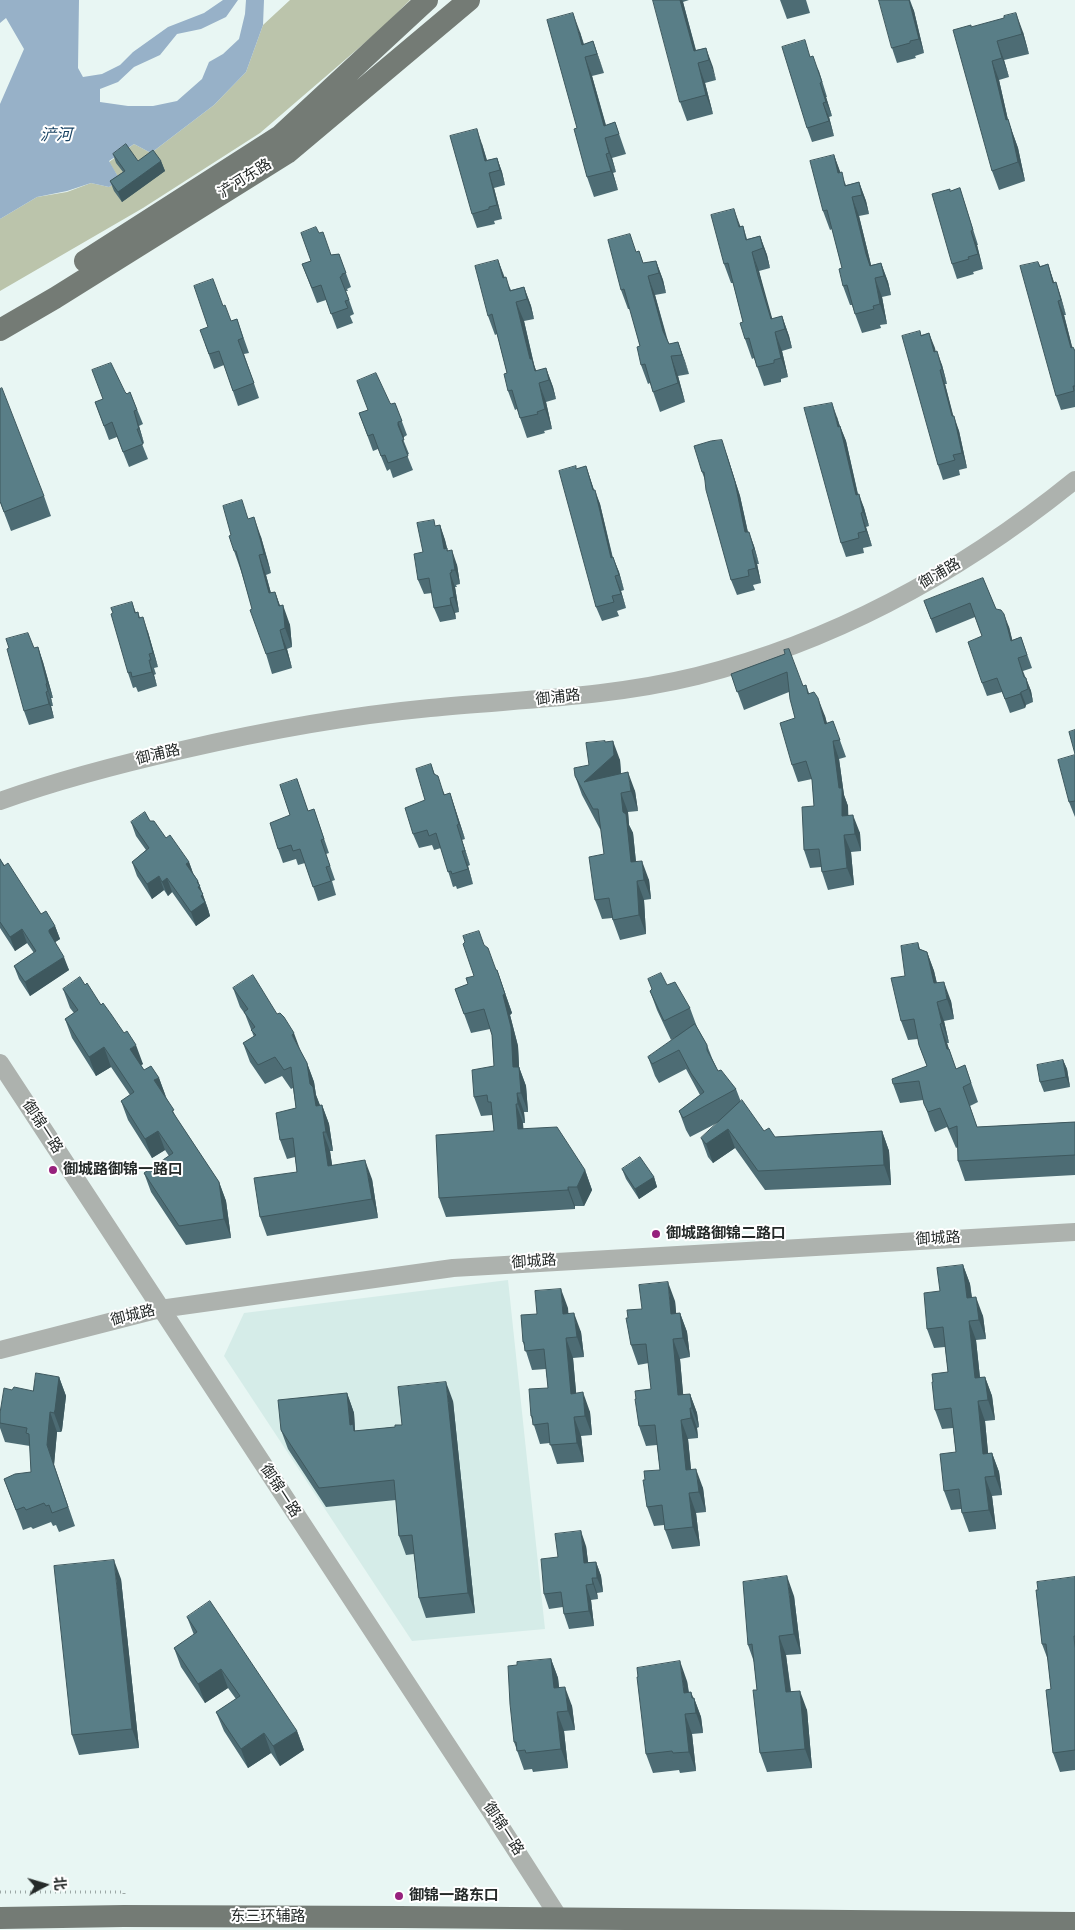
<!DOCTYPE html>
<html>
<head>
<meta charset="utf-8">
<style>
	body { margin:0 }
	#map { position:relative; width:1075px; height:1930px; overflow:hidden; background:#e8f6f3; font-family:"DM Sans","Noto Sans SC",sans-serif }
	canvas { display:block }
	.north { position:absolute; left:20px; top:1860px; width:50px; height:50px; -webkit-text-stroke:4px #fff; paint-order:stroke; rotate:84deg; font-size:14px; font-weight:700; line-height:20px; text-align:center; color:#252a29 }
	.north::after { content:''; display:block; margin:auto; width:18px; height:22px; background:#252a29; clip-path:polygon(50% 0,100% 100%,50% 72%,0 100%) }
</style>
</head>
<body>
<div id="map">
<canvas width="1075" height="1930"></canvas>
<div class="north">北</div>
</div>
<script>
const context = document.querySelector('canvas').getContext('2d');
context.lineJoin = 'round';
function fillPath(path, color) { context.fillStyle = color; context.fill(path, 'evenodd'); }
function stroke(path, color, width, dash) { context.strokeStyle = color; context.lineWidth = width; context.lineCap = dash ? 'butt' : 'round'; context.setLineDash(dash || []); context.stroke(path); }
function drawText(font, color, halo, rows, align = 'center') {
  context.font = font + ' "DM Sans","Noto Sans SC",sans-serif'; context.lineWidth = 4; context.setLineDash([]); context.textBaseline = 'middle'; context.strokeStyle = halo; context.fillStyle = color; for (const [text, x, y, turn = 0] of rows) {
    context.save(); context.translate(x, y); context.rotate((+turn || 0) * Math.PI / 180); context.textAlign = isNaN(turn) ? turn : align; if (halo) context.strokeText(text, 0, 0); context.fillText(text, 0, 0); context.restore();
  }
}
fillPath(new Path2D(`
	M508 1280 545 1629 412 1641 224 1356 244 1313Z`), '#d5ece8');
fillPath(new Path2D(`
	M290 0H410L382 28 260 133 143 208 0 291V219L37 197 67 192 91 183 109 187 120 180 109 162 134 144 151 153 214 105 246 72 263 25Z`), '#bbc4ab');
fillPath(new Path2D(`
	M0 0H79L78 68 83 77 102 74 120 65 133 52 168 27 204 13 223 0H238L226 17 201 29 177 34 160 55 134 67 118 82 100 89V102L128 106H153L177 101 202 79 209 62 223 54 239 39 245 14 246 0H264L263 25 246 72 214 105 151 153 134 144 109 161 120 180 109 187 91 183 67 191 37 197 0 219V104L24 49 6 18 0 23Z`), '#97b1c8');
stroke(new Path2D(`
	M0 1892H124V1897`), '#9da8a6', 3, [1, 4]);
stroke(new Path2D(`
	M0 801C59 780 120 764 182 750 264 731 346 716 430 708 521 699 607 698 697 676 836 641 964 570 1075 480
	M0 1063 490 1810 560 1919
	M0 1350 160 1309 453 1268 1075 1232`), '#adb2ae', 18);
stroke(new Path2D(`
	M85 261 280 136 427 0
	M0 330 55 298 287 153 469 0
	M0 1918 124 1916 400 1917 1075 1923`), '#747b75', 22);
fillPath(new Path2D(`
	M653 0H689L683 2 696 50 706 48 716 80 705 83 713 114 687 121 680 102Z
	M780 0H806L810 13 787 19Z
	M879 0H910L914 11 924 53 915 56 916 58 897 63 892 48Z
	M972 27 1023 32 1029 54 1004 60 1009 77 999 80 1008 120 1018 148 1025 181 999 190 992 171Z
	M580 32 584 44 593 41 604 73 592 76 606 125 615 122 626 154 612 158 616 172 613 173 618 190 594 197 587 177 577 128Z
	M811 57 819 71 827 97H826L832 116 829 117 834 136 812 142 807 128Z
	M482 144 487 160 497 158 502 172 505 185 494 188 502 219 494 221 495 224 477 228 472 214Z
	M113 154 138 161H161L165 171 122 202 114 191 110 181 123 172 116 163Z
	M834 155 840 172 846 185 859 182 866 201 869 214 859 216 871 265 881 263 888 282 891 295 882 297 887 324 880 325 881 328 862 333 855 314 852 305H850L843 286 842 268 832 229 830 230 823 211Z
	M960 188 978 245H977L983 269 973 272 974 274 957 279 952 264 950 191Z
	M741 226H743L747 239 760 236 767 255 770 268 759 271 765 296 772 319 782 316 789 336 792 348 782 351 788 377 781 379V382L764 386 754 358 752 359 745 339 743 322 733 283H731L724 264Z
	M319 233 331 255 339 254 351 287 347 289 348 291H346L354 314 350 316 353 323 337 329 326 300 317 303 302 264 311 261Z
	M639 251 643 263 656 261 663 280 666 293 655 295 668 341 669 344 678 342 689 374 678 376 685 402 660 412 650 383 648 384 641 365 640 346 630 309H628L621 290 637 252Z
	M498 260 505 278 511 290 524 287 531 306 534 319 524 321 534 364 536 371 546 368 553 387 556 399 546 402 552 429 544 431 545 433 527 438 517 409 515 410 508 391 507 373 497 334 495 335 488 316Z
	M1038 262 1040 266 1048 264 1054 283 1056 282 1066 315H1064L1072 347 1075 351V407L1061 410 1056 396Z
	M223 306 231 321 237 319 249 353 244 354 259 398 238 406 224 365 214 369 205 344 208 327Z
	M920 331 921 335 929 333 935 351 942 365 947 384H945L953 416 959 431 967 468 959 470 960 475 943 480 938 465Z
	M125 392 127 394 130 392 143 424 139 426 144 443 142 444 148 459 129 467 117 437 109 440 95 402Z
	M395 403 407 435 404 437 403 439 409 454 407 455 413 470 393 478 390 469 387 471 378 449 373 451 359 413Z
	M837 417 840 426 846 441 858 494 864 508 869 526 866 527 872 546 863 548 864 553 846 557 841 543Z
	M727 455 740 496 748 532 754 546 759 564H757L761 583 753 585 755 590 737 595 731 580 706 483 702 472Z
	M586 466 594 490 600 504 613 558 619 572 624 590 621 591 626 608 617 611 619 616 602 621 596 607 577 469Z
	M44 496 51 516 11 531 0 502Z
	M248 519 261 537 268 561 271 573 266 575 271 593 275 592 280 606 290 625 292 647 287 649 292 668 272 674 266 654 241 571 234 551Z
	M440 525 445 540 448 551 457 565 460 584 456 585 457 587H455L459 612 455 613 456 619 440 622 434 608 432 593 424 594 418 580 423 552 436 526Z
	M983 578 996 609 1009 627 1012 640 1021 637 1032 668 1023 671 1031 691 1033 702 1026 705 1025 708 1010 713 1002 692 987 696 982 683V636L975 617 936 633 924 601Z
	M132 602 136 613 138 612 140 618 148 632 158 667 154 668 156 674 154 675 157 686 138 692 136 687 133 688 128 673Z
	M38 647 43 662 53 698H51L53 706H51L54 718 29 725 24 711 34 648Z
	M785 654 803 686 806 685 809 693 825 716 827 723 833 721 846 757 839 759 844 795 848 806V815L860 833 861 851 851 852 854 885 828 890 822 872 821 867 810 868 804 850 814 806 812 779 798 782 792 765 795 718 789 692 744 710 731 674Z
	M605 742 620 760 621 774 635 791 638 811 628 812 629 825 633 833 636 862 649 880 651 899 644 900 646 934 620 940 612 918 602 919 595 900 604 854 601 829H600L582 795 575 776 589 765Z
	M1075 755V817L1069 802Z
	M431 764 435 775 445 795 450 793 465 839 462 840 470 865 468 866 473 884 457 889 456 886 453 887 441 848 434 850 432 845 419 848 413 834 425 800Z
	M297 779 308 811 314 809 329 853 326 854 335 880 332 881 336 895 318 901 305 863 298 865 296 859 283 863 278 849 290 815Z
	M150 821 166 838 189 862 193 873 198 881 208 909 210 916 196 926 172 892 168 896 164 890 152 899 137 876 132 862 146 850 136 836 131 822Z
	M0 859 41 914 55 926 60 939 55 942 69 970 30 996 19 979 14 966 34 953 27 943 15 951 0 928Z
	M918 943 920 949 927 952 934 971 937 983 951 1001 954 1019 944 1021 949 1043H947L956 1069 965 1065 978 1102 970 1106 977 1127 1075 1122V1175L965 1181 958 1161V1147L956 1148 947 1127 935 1132 931 1123 923 1100 900 1103 893 1084 927 1066 919 1045 918 1039 908 1040 901 1021 905 976Z
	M484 945 496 970H497L512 1013 510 1015 518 1046 519 1067 526 1086 528 1112H524L525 1123H523V1129L585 1170 592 1190 584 1206H575V1209L446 1217 439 1198 494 1131 492 1115 481 1116 474 1097 494 1066 492 1035 490 1029 471 1033 455 989 468 984 474 976Z
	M85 985 101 1005 143 1064 141 1065 144 1070 159 1078 166 1097 177 1119 219 1182 226 1201 231 1238 186 1245 151 1192 144 1173 169 1156 165 1150 152 1158 128 1120 121 1101 130 1095 111 1067 96 1076 72 1038 65 1019 74 1013 70 1008 63 989Z
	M667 985 690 1008 697 1027 707 1045 712 1058 718 1071 736 1089 741 1102 764 1131 775 1137 882 1131 889 1151 891 1185 765 1190 735 1148 713 1163 708 1157 701 1138 719 1122 690 1137 686 1130 679 1111 700 1095 686 1069 659 1083 655 1076 648 1057 676 1037 671 1040 657 1010 650 991Z
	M233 988 300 1050 307 1063 314 1082 316 1095 320 1106 322 1105 329 1124 333 1151H330L332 1165 372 1179 378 1218 267 1236 260 1217 297 1172 295 1157 287 1159 280 1140 296 1108 293 1088 291 1089 282 1076 265 1084 250 1062 243 1043 254 1037 245 1014 240 1007Z
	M1063 1060 1067 1069 1070 1087 1044 1092 1040 1082Z
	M622 1169 654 1177 657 1187 639 1199 626 1179Z
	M963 1265 970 1284 972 1297 983 1316 986 1339 976 1340 980 1378 985 1377 992 1396 995 1420 985 1421 988 1453H992L999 1472 1002 1495 992 1496 996 1529 969 1532 962 1513 961 1509 951 1510 944 1491 956 1452 953 1428 942 1429 935 1410 933 1382 948 1372 945 1347 934 1348 927 1329 940 1291Z
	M675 1301 676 1313H680L687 1332 690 1357 680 1359 683 1395 690 1394 697 1413 699 1427 697 1428 698 1438 688 1439 691 1470 703 1488 706 1512 696 1513 700 1546 672 1549 665 1530 664 1525 654 1526 647 1507 645 1480 660 1470 657 1445 646 1446 639 1426 636 1399 651 1389 649 1363 638 1365 631 1345 628 1318 642 1309Z
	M568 1308V1313L581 1332 584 1357 573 1358 576 1393 590 1412 592 1435 581 1436 584 1462 557 1464 550 1443 540 1444 531 1416 548 1388 546 1369 532 1370 523 1342 537 1314Z
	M59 1377 66 1396 62 1430 61 1432H57L54 1465 75 1526 59 1532 56 1525 53 1526 51 1522 33 1529 31 1527 23 1530 4 1479 31 1472 30 1446 5 1442 0 1428V1413L12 1390 33 1391Z
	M347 1393 354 1413 355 1431 395 1427 402 1425 453 1401 475 1613 426 1618 419 1598 414 1554 406 1555 399 1536 396 1500 326 1507 288 1449 281 1430Z
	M586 1546 588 1562H596L601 1576 603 1592 597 1593 598 1599 591 1600 594 1626 569 1629 564 1614 563 1607 549 1609 544 1594 558 1557Z
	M1075 1577V1770L1060 1772 1053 1753 1051 1689 1048 1660 1042 1644Z
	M121 1579 139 1748 79 1755 72 1735Z
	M794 1596 801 1654 786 1655 791 1691 807 1710 812 1768 767 1772 760 1753 757 1690 754 1662 748 1645Z
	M187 1617 297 1731 304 1750 280 1766 271 1753 248 1768 224 1731 216 1712 236 1699 228 1688 205 1703 181 1667 174 1648 194 1635Z
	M551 1659 558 1678 559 1687 572 1706 575 1730 564 1731 568 1768 533 1772 532 1769 524 1770 514 1742 517 1665Z
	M687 1681 689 1692H691L693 1698H694L701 1717 703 1733 692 1734 696 1771 680 1773 679 1770 653 1773 646 1754Z`), '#4d6c74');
fillPath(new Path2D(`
	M680 0H682L683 2 699 63 694 51Z
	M909 0 914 11 924 53 919 39Z
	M573 13 580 32 587 57 582 45Z
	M1016 13 1023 32 1029 54 1022 34Z
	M593 41 600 61 604 73 597 54Z
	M997 41 1004 60 1009 77 1002 58Z
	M706 48 713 67 716 80 709 60Z
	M585 57 592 76 609 137 604 126Z
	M992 61 999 80 1008 120 1018 148 1025 181 1018 162 1006 120Z
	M698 63 705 83 713 114 706 95Z
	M820 83 826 97 832 116 826 102Z
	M823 103 829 117 834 136Z
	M477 129 482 144 491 175 485 161Z
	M605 138 612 158 616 172 609 153Z
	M606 154 613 173 618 190 611 171Z
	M834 155 841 174 838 173Z
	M497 158 502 172 505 185 500 170Z
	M161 161 165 171 122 202 118 192Z
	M489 173 494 188 502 219 497 205Z
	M859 182 866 201 869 214 862 195Z
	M852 197 859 216 873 273 882 297 887 324 880 304 866 254Z
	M734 209 741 228 739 227Z
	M971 231 977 245 983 269 978 254Z
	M760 236 767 255 770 268 763 248Z
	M752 252 759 271 776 332 771 319Z
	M498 260 505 280 503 278Z
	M656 261 663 280 666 293 659 273Z
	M881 263 888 282 891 295 884 276Z
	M1048 264 1053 279 1058 297 1053 283Z
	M648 276 655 295 670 351 663 331Z
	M1056 282 1061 297 1066 315 1061 300Z
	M524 287 531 306 534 319 527 299Z
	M1058 301 1064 315 1075 358 1071 348Z
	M516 302 524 321 534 365 539 378V383L530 359Z
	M782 316 789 336 792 348 785 329Z
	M775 332 782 351 788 377 781 358Z
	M929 333 935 348 939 366 934 352Z
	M678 342 685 361 689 374 682 355Z
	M937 351 942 365 947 384 942 369Z
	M671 356 678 376 685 402 678 383Z
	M546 368 553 387 556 399 549 380Z
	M940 370 945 384 956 426 954 416 959 431 967 468 962 453Z
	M539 383 546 402 552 429 545 409Z
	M832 403 837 417 844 441 838 427Z
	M134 411 139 426 144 443 139 429Z
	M398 422 404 437 403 439 398 425Z
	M840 426 846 441 861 509 856 495Z
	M722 440 740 496 751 547 745 532Z
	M586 466 598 502 595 490 600 504 616 573 611 558Z
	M859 494 864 508 869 526 863 512Z
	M861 513 866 527 872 546 866 531Z
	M254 517 261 537 271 573 264 554Z
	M440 525 445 540 447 549H444Z
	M749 532 754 546 759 564 754 549Z
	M452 550 457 565 460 584 455 570Z
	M752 550 757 564 761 583 756 568Z
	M259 555 266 575 276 612 269 593Z
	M613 557 619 572 624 590Z
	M450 573 455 587 459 612 454 597Z
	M615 576 621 591 626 608 621 594Z
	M275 592 282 611 283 605 290 625 292 647 285 628Z
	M450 598 455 613 456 619 451 605Z
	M1004 614 1009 627 1016 654 1011 641Z
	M143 617 148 632 158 667 153 653Z
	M280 630 287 649 292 668 285 649Z
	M38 647 43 662 53 698 47 683Z
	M1018 658 1027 686 1026 678 1031 691 1033 702Z
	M149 660 154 675 157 686 152 672Z
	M46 684 51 698 53 706 48 691Z
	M46 692 51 706 54 718 49 704Z
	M1021 692 1026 705 1025 708 1020 694Z
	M818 698 825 716 831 741 825 724Z
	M613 741 620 760 621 774 584 782 611 758Z
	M833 741 839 759 844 795 848 806 849 833 842 816Z
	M628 772 635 791 638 811 631 791Z
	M450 793 455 808 465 839 459 824Z
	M621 793 628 812 629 825 633 833 638 882 631 862 623 812Z
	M853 815 860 833 861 851 855 834Z
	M457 825 462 840 470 865 465 851Z
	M844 835 851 852 854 885 847 868Z
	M462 851 468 866 473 884Z
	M642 861 649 880 651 899 644 880Z
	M189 862 194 876 186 864Z
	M159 876 164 890 152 899 147 884Z
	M167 878 172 892 168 896 162 882Z
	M198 881 208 909 210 916 196 926 191 912 197 882Z
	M637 881 644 900 646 934 639 915Z
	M55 926 60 939 54 943 49 932V930Z
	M22 929 27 943 15 951 10 937Z
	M927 952 934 971 941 1003 934 983Z
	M64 957 69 970 30 996 25 982Z
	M497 970 512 1013 510 1015 518 1046 520 1086 513 1067 503 995Z
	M944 982 951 1001 954 1019 947 999Z
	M937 1002 944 1021 949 1043 942 1023Z
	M940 1024 947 1043 954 1068 947 1049Z
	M294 1033 301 1052 292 1035Z
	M136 1045 143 1064 137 1068 130 1049Z
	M104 1047 111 1067 96 1076 89 1057Z
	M1063 1060 1067 1069 1070 1087 1066 1077Z
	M307 1063 314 1082 316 1095 320 1105 316 1106 310 1084Z
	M519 1067 526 1086 528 1112 521 1093Z
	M159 1078 166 1097 154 1080Z
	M517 1093 524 1112 525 1123 518 1104Z
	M516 1104 523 1123 525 1148 518 1129Z
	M322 1105 329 1124 333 1151 326 1132Z
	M728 1129 735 1148 713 1163 706 1144Z
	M158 1131 165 1150 152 1158 145 1139Z
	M882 1131 889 1151 891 1185 884 1165Z
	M323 1132 330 1151 335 1184 328 1166Z
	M365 1160 372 1179 378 1218 372 1199Z
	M585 1170 592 1190 584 1206 577 1187Z
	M654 1177 657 1187 639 1199 635 1189Z
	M219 1182 226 1201 231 1238 224 1219Z
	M568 1187 575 1206V1209L568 1190Z
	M963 1265 970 1284 974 1317 967 1298Z
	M668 1282 675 1301 678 1333 671 1314Z
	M561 1289 568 1308 570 1333 563 1314Z
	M976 1297 983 1316 986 1339 979 1320Z
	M574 1313 581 1332 584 1357 577 1337Z
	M680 1313 687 1332 690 1357 683 1338Z
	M969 1321 976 1340 982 1397 975 1378Z
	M566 1338 573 1358 578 1413 571 1394Z
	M673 1339 680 1359 685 1414 678 1395Z
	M59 1377 66 1396 62 1430 61 1432 54 1413Z
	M985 1377 992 1396 995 1420 988 1400Z
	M446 1382 453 1401 475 1613 468 1593Z
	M583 1392 590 1412 592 1435 585 1416Z
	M347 1393 354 1413 355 1430 360 1444 350 1425Z
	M690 1394 697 1413 699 1427 692 1408Z
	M978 1401 985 1421 990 1473 983 1454Z
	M690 1408 697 1428 698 1438 691 1418Z
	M50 1412 57 1432 54 1465 75 1526 47 1445Z
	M574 1417 581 1436 584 1462 577 1443Z
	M681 1420 688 1439 693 1489 686 1470Z
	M992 1453 999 1472 1002 1495 995 1476Z
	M696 1469 703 1488 706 1512 699 1492Z
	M985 1477 992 1496 996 1529 989 1510Z
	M689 1493 696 1513 700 1546 693 1527Z
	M581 1531 586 1546 590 1578 584 1563Z
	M114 1560 121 1579 139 1748 132 1729Z
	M596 1562 601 1576 603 1592 597 1578Z
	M787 1576 794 1596 801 1654 794 1634Z
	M592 1578 597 1593 598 1599 593 1584Z
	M586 1585 591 1600 594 1626 589 1611Z
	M779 1636 786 1655 793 1711 786 1692Z
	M551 1659 558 1678 561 1707 554 1688Z
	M680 1661 687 1681 691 1712 684 1693Z
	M221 1669 228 1688 205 1703 198 1684Z
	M565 1687 572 1706 575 1730 568 1711Z
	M800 1691 807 1710 812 1768 805 1749Z
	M691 1692 695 1703 694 1698 701 1717 703 1733 696 1713 692 1698Z
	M557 1712 564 1731 568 1768 561 1749Z
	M685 1714 692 1734 696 1771 689 1752Z
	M297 1731 304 1750 280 1766 273 1746Z
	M264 1733 271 1753 248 1768 241 1749Z`), '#3e585e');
const building = new Path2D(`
	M653 0H680L694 51 706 48 709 60 698 63 706 95 680 102Z
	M879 0H909L919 39 910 41V43L892 48Z
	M573 13 582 45 593 41 597 54 585 57 604 126 615 122 619 134 605 138 609 153 606 154 611 171 587 177 574 129 577 128 547 20Z
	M1016 13 1022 34 997 41 1002 58 992 61 1006 120 1008 119 1011 129 1018 162 992 171 953 30 971 25V27L1004 18V16Z
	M805 40 810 57 813 56 822 82 820 83 826 102 823 103 829 121 807 128 782 47Z
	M477 129 485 161 497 158 500 170 489 173 497 205 489 207V209L472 214 450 136Z
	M126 144 138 161 153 150 161 161 118 192 110 181 125 171 113 154Z
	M834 155 838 173 842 172 845 186 859 182 862 195 852 197 866 254 870 266 881 263 884 276 875 278 880 304 873 306 874 309 855 314 847 285 843 286 839 269 842 268 827 210 823 211 810 161Z
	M960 188 973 230 971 231 978 254 968 257 969 259 952 264 932 194 950 189V191Z
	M734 209 739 227 743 226 746 240 760 236 763 248 752 252 758 276 771 319 782 316 785 329 775 332 781 358 774 360V363L757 367 749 338 745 339 740 323 743 322 728 263 724 264 711 215Z
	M316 227 319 233 323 232 331 255 339 254 346 273 342 274V276L340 277 349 300 345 301 348 308 331 314 321 285 312 288 302 264 311 261 301 233Z
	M630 234 636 252 639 251 643 263 656 261 659 273 648 276 663 331 669 344 678 342 682 355 671 356 678 383 653 392 645 364 641 365 637 347 640 346 624 289 621 290 608 240Z
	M498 260 503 278 506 277 510 291 524 287 527 299 516 302 530 359H532L535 371 546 368 549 380 539 383 545 409 537 412 538 414 520 418 512 390 508 391 504 374 507 373 492 314 488 316 475 266Z
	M1038 262 1040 267 1048 264 1053 283 1056 282 1061 300 1058 301 1071 348 1073 347 1075 351V386H1073L1074 391 1056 396 1020 266Z
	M213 279 223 306 225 305 231 321 237 319 243 338 238 340 254 383 233 391 219 351 209 354 200 330 208 327 194 286Z
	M920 331 921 336 929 333 934 352 937 351 942 369 940 370 952 416H954L962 453 953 455 955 460 938 465 902 336Z
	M111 363 125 392 127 394 130 392 137 410 134 411 139 429H137L143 444 123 452 112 422 104 426 95 402 103 399 92 370Z
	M376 373 390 403 391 404 395 403 402 421 398 422V425L404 440H402L408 456 388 463 385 455 381 456 373 434 368 436 359 413 368 410 357 381Z
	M2 388 44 496 4 512 0 501V389Z
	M832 403 838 427 840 426 856 495 859 494 860 499 863 512 861 513 866 531 858 533 859 538 841 543 804 408Z
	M722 440 735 482 745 532H749L754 549 752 550 756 568 748 570 749 576 731 580 706 490 704 472H702L694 446 711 441Z
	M576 466V469L586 466 593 490H595L611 558 613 557 619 575 615 576 621 594 612 596 614 602 596 607 559 471Z
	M242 500 248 519 254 517 261 542 264 554 259 555 269 593 275 592 279 606 283 605 285 628 280 630 285 649 266 654 250 610 252 609 236 551H234L229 536 231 535 223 506Z
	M434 520 435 526 440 525 444 549 447 548V551L452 550 455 570H451L452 572 450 573 454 597 450 598 451 605 434 608 429 578 418 580 414 554 423 552 417 523Z
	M983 578 996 609 1001 610 1004 614 1011 641 1021 637 1027 655 1018 658 1024 677 1026 678 1028 689 1021 692 1020 694 1005 699 997 678 982 683 968 642 982 636 970 603 931 619 924 601Z
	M132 602 135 613 138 612 139 618 143 617 153 653 149 654 151 660H149L152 672 132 677 131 672 128 673 111 614 113 613 111 608Z
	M28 633 34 648 38 647 47 683 46 684 48 691 46 692 49 704 24 711 7 649 9 648 6 639Z
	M789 649 803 686 806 685 808 694 814 692 818 698 825 724 833 721 840 740 833 741 839 788H842V816L853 815 855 834 844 835 847 868 822 872 819 849 804 850 802 807 814 806 812 780 806 761 792 765 780 723 795 718 790 699 787 672 737 692 731 674 785 654 784 650Z
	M1075 730V754L1069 732Z
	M605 741V742L613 741 614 755 584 782 628 772 631 791 621 793 623 812 626 814 631 862 642 861 644 880 637 881 639 915 613 920 609 898 595 900 589 857 604 854 598 809H593L575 776 574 768 589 765 586 743Z
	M1075 755V801L1069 802 1058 760Z
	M431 764 434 774 438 776 444 795 450 793 459 824 457 825 465 851H462L468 869 452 874 451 871 448 872 436 833 429 836 427 830 413 834 405 808 425 800 416 769Z
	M297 779 308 811 314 809 324 839 321 840 330 866 326 867 331 881 313 887 300 849 293 851 291 845 278 849 270 823 290 815 280 785Z
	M145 812 150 821H154L166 838 170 835 189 862 186 864 198 881 197 882 200 886 198 887 203 894 201 896 205 902 191 912 167 878 162 882 159 876 147 884 132 862 149 848 131 822Z
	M0 859 4 866 8 863 41 914 46 911 55 926 49 930V932L64 957 25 982 14 966 36 951 22 929 10 937 0 922Z
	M479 931 484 945 488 948 496 970H497L505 994 503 995 511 1027 513 1067H519L521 1093H517L518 1104H516L518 1129 557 1127 585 1170 577 1187H568V1190L439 1198 436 1135 494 1131 491 1102H488L487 1095 474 1097 472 1070 494 1066 492 1035 484 1009 464 1014 455 989 468 984 466 978 474 976 463 944 465 942 463 936Z
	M918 943 919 949 927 952 934 983 944 982 947 999 937 1002 942 1023 940 1024 947 1049H949L956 1069 965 1065 971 1083 963 1087 977 1127 1075 1122V1155L958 1161 957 1126 949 1129 940 1108 928 1112 924 1104 919 1081 893 1084 892 1079 927 1066 919 1045 914 1019 901 1021 891 978 905 976 901 946Z
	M661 973 667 985 675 982 690 1008 664 1021 650 991 652 989 648 979Z
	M253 975 277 1014 280 1013 284 1017 294 1033 292 1035 307 1063 310 1084 313 1087 316 1106 322 1105 326 1132H323L328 1166 365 1160 372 1199 260 1217 254 1178 297 1172 293 1138 280 1140 276 1113 296 1108 291 1067 284 1070 275 1057 258 1065 243 1043 256 1035 251 1030 255 1027 244 1012 248 1009 233 988Z
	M80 977 85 985 87 983 101 1005 103 1003 111 1014 124 1033 127 1031 136 1045 130 1049 144 1070 151 1066 159 1078 154 1080 174 1110 172 1111 219 1182 224 1219 179 1226 144 1173 173 1153 158 1131 145 1139 121 1101 134 1092 104 1047 89 1057 65 1019 78 1010 63 989Z
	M695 1024 707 1045V1050L718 1071 721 1070 736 1089 683 1118 679 1111 704 1092 691 1073 679 1050 652 1064 648 1057Z
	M1063 1060 1066 1077 1040 1082 1037 1065Z
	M742 1100 764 1131 769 1128 775 1137 882 1131 884 1165 758 1171 728 1129 706 1144 701 1138Z
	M640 1157 654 1177 635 1189 622 1169Z
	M963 1265 967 1298 976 1297 979 1320 969 1321 975 1378 985 1377 988 1400 978 1401 983 1454 992 1453 995 1476 985 1477 989 1510 962 1513 959 1489 944 1491 940 1454 956 1452 951 1408 935 1410 932 1382H933L932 1374 948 1372 943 1327 927 1329 924 1293 940 1291 937 1268Z
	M668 1282 671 1314 680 1313 683 1338 673 1339 678 1395 690 1394 692 1408H690L691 1418 681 1420 686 1470 696 1469 699 1492 689 1493 693 1527 665 1530 662 1505 647 1507 643 1480H645L644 1471 660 1470 655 1425 639 1426 635 1399H636L635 1391 651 1389 646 1344 631 1345 626 1318H628L627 1310 642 1309 639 1285Z
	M561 1289 563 1314 574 1313 577 1337 566 1338 571 1394 583 1392 585 1416 574 1417 577 1443 550 1445 548 1423 533 1425 532 1416H531L529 1389 548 1388 544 1349 525 1351 524 1342H523L521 1315 537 1314 535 1291Z
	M36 1373 59 1377 55 1410 54 1413 50 1412 47 1445 68 1507 52 1513 49 1505 46 1506 44 1503 26 1510 24 1507 16 1510 4 1479 15 1474 31 1472 29 1434 26 1433 27 1428 0 1423V1413L4 1388 12 1390 14 1387 33 1391Z
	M446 1382 468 1593 419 1598 412 1535 399 1536 394 1480 319 1488 281 1430 278 1400 347 1393 350 1425 353 1424 354 1431 395 1427V1425H402L398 1387Z
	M581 1531 584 1563 596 1562 597 1578H592L593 1584 586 1585 589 1611 564 1614 561 1592 544 1594 541 1559 558 1557 555 1534Z
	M114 1560 132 1729 72 1735 54 1566Z
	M787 1576 794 1634 779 1636 786 1692 800 1691 805 1749 760 1753 753 1690H757L752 1644 748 1645 743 1582Z
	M1075 1577V1636H1074L1075 1648V1750L1053 1753 1046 1690 1051 1689 1046 1644H1042L1036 1590H1038L1037 1582Z
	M210 1601 297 1731 273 1746 264 1733 241 1749 216 1712 240 1696 221 1669 198 1684 174 1648 197 1632 187 1617Z
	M551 1659 554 1688 565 1687 568 1711 557 1712 561 1749 526 1753 525 1750 517 1751 516 1742H514L510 1704 508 1666 517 1665V1662Z
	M680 1661 684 1693 691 1692 692 1698H694L696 1713 685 1714 689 1752 673 1753 672 1751 646 1754 637 1677H638L637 1668Z`);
fillPath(building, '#597e87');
stroke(building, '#3e585e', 1);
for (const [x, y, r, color] of [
	[53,1170,5,"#97217d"],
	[656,1234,5,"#97217d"],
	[399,1896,5,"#97217d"]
]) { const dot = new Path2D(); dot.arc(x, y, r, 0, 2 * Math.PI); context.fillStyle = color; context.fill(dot); stroke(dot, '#fff', 2); }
drawText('15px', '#252a29', '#fff', [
	["浐河东路",245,179,-32],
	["御浦路",940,574,-30],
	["御浦路",558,698,-6],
	["御浦路",158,755,-13],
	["御锦一路",42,1127,57],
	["御城路",938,1239,-3],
	["御城路",534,1262,-4],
	["御城路",133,1316,-14],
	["御锦一路",280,1491,57],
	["御锦一路",503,1829,57],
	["东三环辅路",268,1917]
]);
drawText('bold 15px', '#252a29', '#fff', [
	["御城路御锦一路口",63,1170],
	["御城路御锦二路口",666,1234],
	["御锦一路东口",409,1896]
], 'left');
drawText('italic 16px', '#174162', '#fff', [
	["浐河",56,136]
]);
</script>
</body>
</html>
